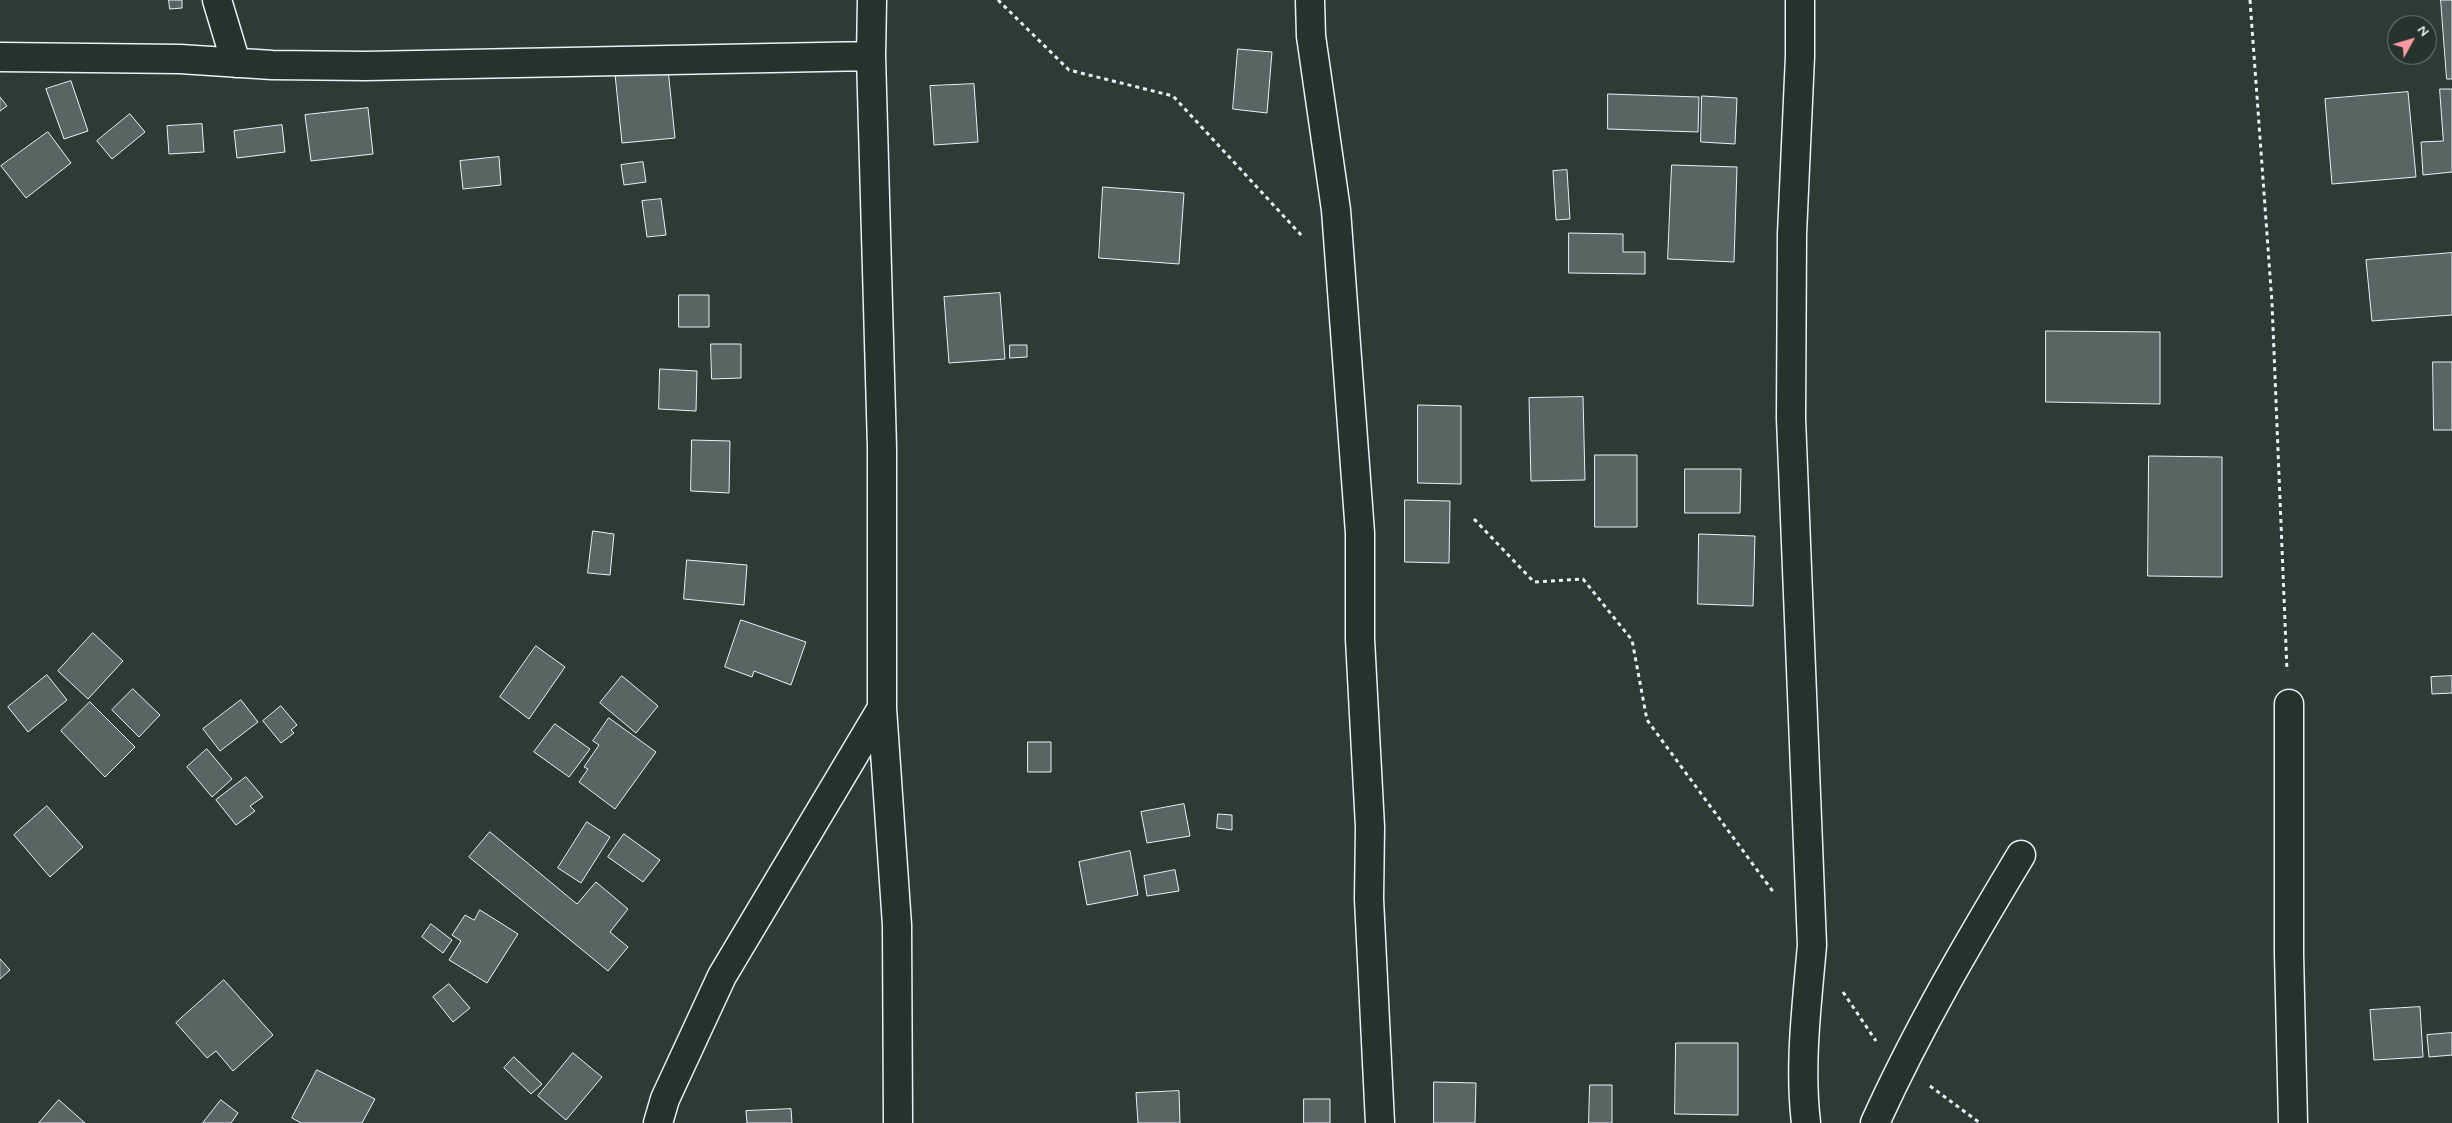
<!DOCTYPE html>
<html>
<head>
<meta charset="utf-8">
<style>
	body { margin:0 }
	#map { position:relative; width:2452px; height:1123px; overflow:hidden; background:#2e3b35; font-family:Mynerve,sans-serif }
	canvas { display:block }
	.north { position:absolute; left:2387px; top:15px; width:50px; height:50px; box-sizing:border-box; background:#26332d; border:1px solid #747f7e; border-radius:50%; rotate:51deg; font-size:14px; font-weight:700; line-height:20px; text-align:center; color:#e8f1f8 }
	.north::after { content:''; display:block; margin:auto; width:18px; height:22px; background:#ff9aa2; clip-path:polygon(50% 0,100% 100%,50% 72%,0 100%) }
</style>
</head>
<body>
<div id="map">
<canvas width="2452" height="1123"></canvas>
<div class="north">N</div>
</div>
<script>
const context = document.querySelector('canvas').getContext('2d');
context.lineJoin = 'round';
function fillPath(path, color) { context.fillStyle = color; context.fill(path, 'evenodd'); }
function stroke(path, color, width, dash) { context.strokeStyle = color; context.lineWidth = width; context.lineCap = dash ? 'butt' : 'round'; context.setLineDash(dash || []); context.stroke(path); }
const building = new Path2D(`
	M169 0H182V8L170 9Z
	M2441 0H2452V79H2447Z
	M1238 49 1272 52 1267 113 1233 109Z
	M668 69 675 138 622 143 615 74Z
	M71 81 88 131 64 139 46 89Z
	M974 84 978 142 934 145 930 86Z
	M2440 89H2452V172L2423 175 2421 142 2443 141Z
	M2408 92 2416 177 2332 184 2325 99Z
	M1608 94 1699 97 1698 132 1608 129Z
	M1702 96 1737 98 1735 144 1701 142Z
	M0 97 7 106 0 111Z
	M368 108 373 154 311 161 305 115Z
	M130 114 145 132 112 159 97 141Z
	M202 124 204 152 169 154 167 126Z
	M282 125 285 152 237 158 234 131Z
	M48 132 71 163 26 198 1 166Z
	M499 157 501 185 463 189 460 161Z
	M643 162 646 182 624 185 621 165Z
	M1672 165 1737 167 1734 262 1668 259Z
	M1567 170 1570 219 1556 220 1553 171Z
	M1103 187 1184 193 1179 264 1099 258Z
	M661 199 666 235 647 237 642 201Z
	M1569 233 1623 234V252H1645V274L1569 273Z
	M2452 253V315L2372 321 2366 260Z
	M1000 293 1005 359 949 363 944 297Z
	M679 295H709V327H679Z
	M2046 331 2160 332V404L2046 402Z
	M711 344H741V378L712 379Z
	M1010 345H1027V357L1010 358Z
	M2433 362H2452V430H2434Z
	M660 369 697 371 696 411 659 409Z
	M1583 397 1585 480 1531 481 1529 398Z
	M1418 405 1461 406V484L1418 483Z
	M692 440 730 441 729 493 691 491Z
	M1595 455H1637V527H1595Z
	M2149 456 2222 457V577L2148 576Z
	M1685 469H1741L1740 513H1685Z
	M1405 500 1450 501 1449 563 1405 562Z
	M593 531 614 534 610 575 588 573Z
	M1699 534 1755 536 1753 606 1698 604Z
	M687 560 747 565 744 605 684 599Z
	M741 620 806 642 791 685 754 671 752 677 725 667Z
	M93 633 123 661 88 699 58 671Z
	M536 646 565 667 529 719 500 697Z
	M47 675 67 700 28 732 8 707Z
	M622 676 658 706 636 733 600 703Z
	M2452 676V693L2432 694 2431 677Z
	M133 689 160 715 139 737 112 710Z
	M241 700 258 722 220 751 203 729Z
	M90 702 135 747 105 777 61 731Z
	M281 706 297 725 291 730 294 733 281 743 263 721Z
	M609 718 656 752 615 809 579 782 588 769 584 767 599 745 593 741Z
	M555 724 590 749 569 777 534 752Z
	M1028 742H1051V772H1028Z
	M207 749 232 779 212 797 187 767Z
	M246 777 263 797 250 806 255 811 236 825 216 800Z
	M1184 804 1190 836 1147 843 1141 812Z
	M47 806 83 847 50 877 14 835Z
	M1218 814 1232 815V830L1217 828Z
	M587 822 610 837 581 883 558 868Z
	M490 832 577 904 596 882 628 909 610 932 628 947 608 971 469 857Z
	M624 834 660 860 643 882 608 857Z
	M1130 851 1138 895 1087 905 1079 862Z
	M1175 870 1179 891 1147 896 1144 876Z
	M480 910 518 934 487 983 449 960 461 941 452 935 465 915 474 920Z
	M431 924 452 940 443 953 422 937Z
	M0 959 10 970 0 979Z
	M224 980 273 1035 233 1071 216 1051 207 1058 176 1023Z
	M449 984 470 1008 453 1022 433 997Z
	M2420 1007 2423 1057 2374 1060 2370 1010Z
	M2452 1033V1055L2429 1057 2427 1035Z
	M1676 1043H1738V1115L1675 1114Z
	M573 1053 602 1077 566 1120 538 1096Z
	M514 1057 542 1084 531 1094 504 1068Z
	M317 1070 375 1099 362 1123H301L292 1118Z
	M1434 1082 1476 1083 1475 1123H1434Z
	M1590 1085H1612V1123H1589Z
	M1179 1091 1180 1123H1138L1136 1093Z
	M1304 1099H1330V1123H1304Z
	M59 1100 85 1123H39Z
	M221 1100 238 1113 231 1123H203Z
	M791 1109 792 1123H747L746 1111Z`);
fillPath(building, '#596563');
stroke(building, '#e8f1f8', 1);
const minor = new Path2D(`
	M217 0 236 63
	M872 0 871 56 882 448V708L897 925 898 1123
	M1310 0 1311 36 1336 210 1360 533V639L1370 827 1369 899 1380 1123
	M1800 0V56L1792 234 1791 418 1812 945C1807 1004 1799 1064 1806 1123
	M0 57 180 59 272 65 366 66 871 56
	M2289 704V954L2293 1123
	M658 1123 665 1099 722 976 882 708
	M1875 1123C1917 1030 1968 943 2021 855`);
stroke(minor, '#e8f1f8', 31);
stroke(new Path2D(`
	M998 0 1069 70 1173 96 1302 236
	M2250 0 2272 303 2287 671
	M1474 519 1534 582 1583 579 1632 640 1647 720 1774 893
	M1843 992 1876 1041
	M1930 1086 1980 1123`), '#e8f1f8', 3, [4, 4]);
stroke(minor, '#26332d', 28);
</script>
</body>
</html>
